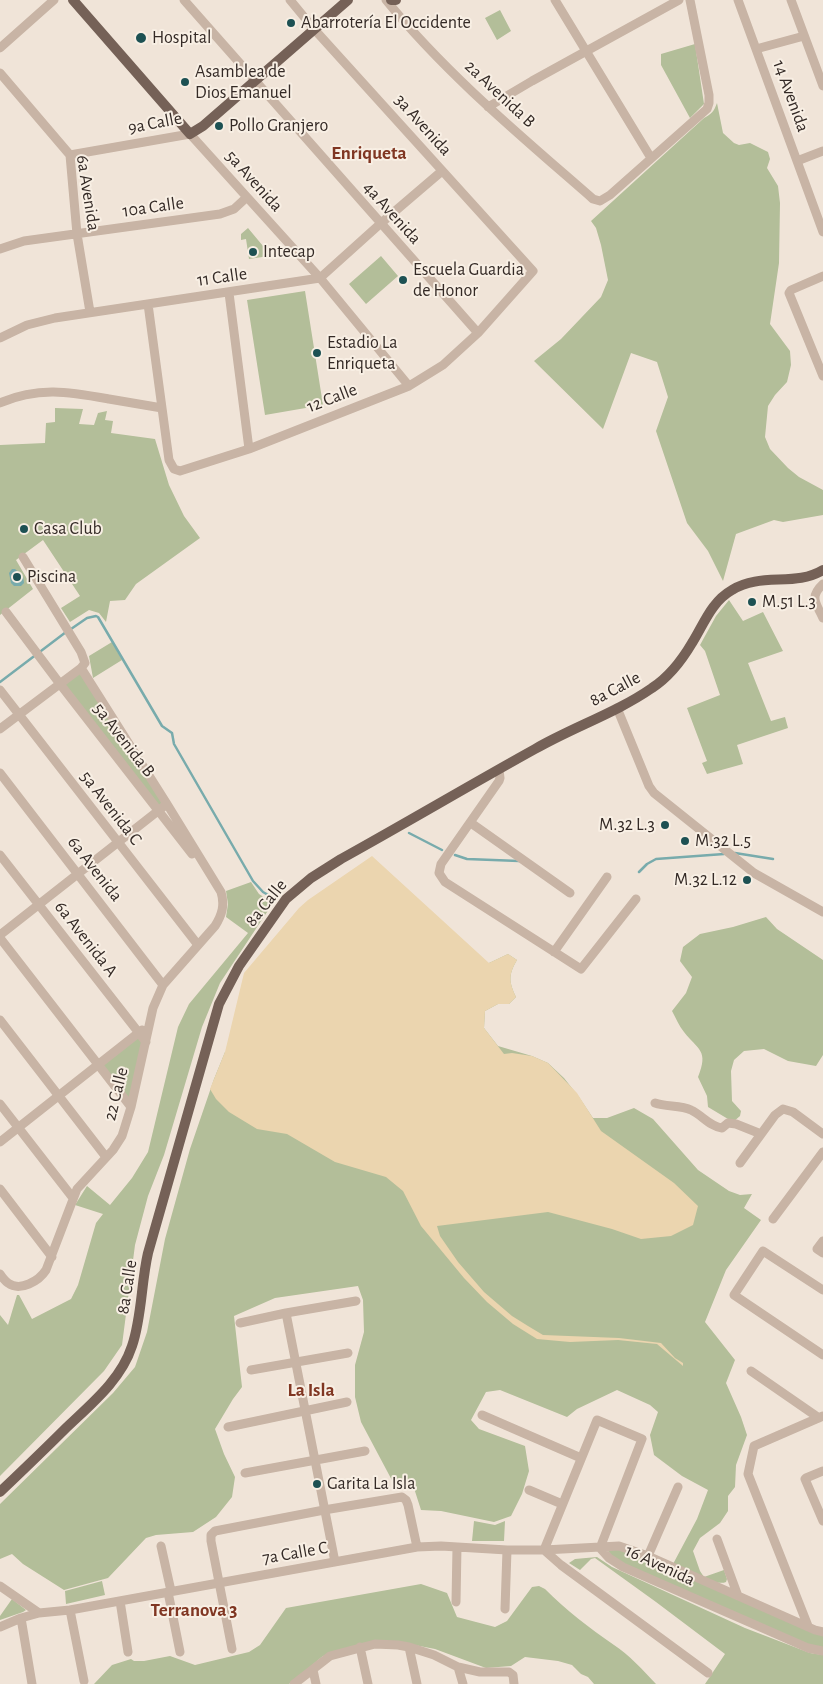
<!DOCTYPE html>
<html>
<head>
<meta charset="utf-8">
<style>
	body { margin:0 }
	canvas { display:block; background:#f0e4d8 }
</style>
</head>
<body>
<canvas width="823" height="1684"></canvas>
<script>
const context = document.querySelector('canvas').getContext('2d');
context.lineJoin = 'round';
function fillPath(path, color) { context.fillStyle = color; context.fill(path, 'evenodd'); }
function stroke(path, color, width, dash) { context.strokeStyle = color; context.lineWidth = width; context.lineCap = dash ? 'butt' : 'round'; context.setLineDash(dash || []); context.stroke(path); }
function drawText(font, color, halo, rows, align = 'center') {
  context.font = font + ' "Alegreya Sans",sans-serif'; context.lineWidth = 4; context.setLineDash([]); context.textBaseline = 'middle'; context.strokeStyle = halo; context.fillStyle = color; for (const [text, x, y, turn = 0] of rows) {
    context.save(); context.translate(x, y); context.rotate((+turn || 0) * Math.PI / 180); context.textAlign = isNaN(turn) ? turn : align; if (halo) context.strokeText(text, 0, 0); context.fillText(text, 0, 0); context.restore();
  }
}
fillPath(new Path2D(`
	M500 10 511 31 497 40 485 18Z
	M695 44 704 104 690 118 661 65V54Z
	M717 103 723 133 734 143 739 145 750 143 768 152 770 159 767 168 778 186 780 203 779 263 770 324 790 351 791 365 787 382 775 395 768 406 765 437 770 449 788 468 799 477 823 490V515L783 522 774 520 736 534 723 581 708 551 687 523 656 431 668 397 657 362 631 353 603 429 534 361 561 339 601 297 608 280 601 245 596 228 591 221 704 118C712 114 714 111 717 103Z
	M248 228 268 252 269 256 249 259 246 239 241 240V234Z
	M381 256 398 276 366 304 349 284Z
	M305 291 323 405 265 415 247 300Z
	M55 408 83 409 79 424 94 425 98 413 107 411 105 420 113 421 111 433 155 439 169 485 184 516 200 538 136 584 125 600 110 601 106 622 99 613 89 610 70 622 61 608 80 596 43 540 16 560 33 589 0 615V445L45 443 46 423 55 422Z
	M729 600 743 621 763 612 783 651 748 663 771 721 785 717 788 728 737 745 743 764 707 774 702 763 707 761 687 708 720 695 705 651 700 645 716 616Z
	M112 642 122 660 93 678 89 656Z
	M81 668 167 804 158 811 60 684Z
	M251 882 259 894 273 903 220 983 202 1027 164 1155 148 1196 135 1245 122 1345 104 1371 0 1476V1315L8 1325 17 1295H19L32 1319 71 1299 78 1285 96 1223 103 1214 75 1205 87 1186 110 1205 132 1178 148 1152 178 1027 189 1004 248 933 226 917 228 904 226 891Z
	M766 917 777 929 823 960V1055L816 1066 788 1061 764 1049 744 1051 734 1060 731 1071 732 1101 741 1111 740 1116 733 1122 708 1107 707 1096 698 1077C709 1050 698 1050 684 1032 679 1026 676 1018 672 1011L686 993 692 977 680 961 683 947 700 934 733 927Z
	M508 954 517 960C508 975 509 982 516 997L509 1004H498L485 1011 484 1028 498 1046 532 1056 548 1063 564 1078 579 1097 593 1118H607L634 1108 653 1119 698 1170 729 1191 740 1195 752 1194 744 1208 761 1220 726 1270 705 1322 735 1360 726 1383 741 1417 747 1435 736 1465 735 1487 728 1496V1511L720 1523 700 1538 693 1551 700 1571 704 1577 724 1570 727 1579 726 1582C715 1587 685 1569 673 1564L697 1519 708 1490 682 1476 654 1455 650 1435 658 1412 650 1405 617 1390 577 1409 567 1417 500 1390 486 1392 471 1420 479 1429 525 1446 529 1471 522 1494 511 1516 494 1522 441 1511 421 1510 413 1485 395 1486 361 1422 355 1397V1365L364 1332 363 1300 358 1286 275 1298 234 1316 242 1387 233 1399 215 1429 224 1454 235 1477 232 1497 216 1517 193 1532 156 1535 146 1538 108 1578 64 1590 23 1564 12 1554 0 1559V1504L113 1393 135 1367 147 1332 165 1239 190 1149 214 1079 225 1052 273 1089 351 1143 489 963Z
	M138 1033 146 1042 131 1107 99 1064Z
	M474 1521 495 1525 505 1521 504 1541H472Z
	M612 1545 823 1632V1651L614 1562 606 1546Z
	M597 1557 612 1567 745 1628 810 1653 823 1655V1684H705L725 1654 656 1602 595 1558 591 1559 580 1570 569 1563 575 1559Z
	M102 1581 105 1595 66 1604 65 1591Z
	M421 1584 447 1593 457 1617 495 1627 507 1621 532 1587 539 1586 545 1589C566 1610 589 1628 614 1645 628 1654 644 1671 656 1684H594L588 1677 581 1674 572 1665 558 1661 525 1657 511 1666 486 1668 435 1649 404 1643 323 1656 289 1684H94L112 1665 131 1659 134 1661H144L170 1656 195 1665 249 1652 260 1645 286 1608Z
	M12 1599 26 1610 23 1612 0 1620V1616Z`), '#b3be99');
fillPath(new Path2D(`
	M372 856 489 963 508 954 517 960C508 975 509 982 516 997L509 1004H498L485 1011 484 1028 504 1054 512 1053 532 1056 548 1063 577 1093 601 1131 674 1183 698 1206 693 1225 671 1236 641 1239 612 1229 548 1212 437 1226 440 1236 458 1262 484 1292 512 1316 528 1326 543 1335 619 1338 661 1343 675 1358 683 1363V1366L657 1344 618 1340 570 1342 537 1339 513 1324 487 1302 464 1278 421 1226 403 1191 386 1177 335 1162 287 1134 257 1129 229 1112 216 1099 210 1089 225 1052 244 973 299 908 308 900Z`), '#ebd5af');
fillPath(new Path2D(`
	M12 569H15L23 576 24 583 21 586H14L11 583 9 573Z`), '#78abac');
stroke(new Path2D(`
	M71 629 87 618 96 616 98 617 162 726 172 733 174 744 253 881 263 892 275 899
	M0 682 66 632
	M409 833 442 850
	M735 853 773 859
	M455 855 467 859 519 861
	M639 872 647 864 656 859 724 854`), '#78abac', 2.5);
stroke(new Path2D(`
	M184 0 478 333
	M386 0C446 74 521 136 593 199L600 201 610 195 707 109 709 103V95L690 0
	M555 0 651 158
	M738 0 823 232
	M791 0 823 86
	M0 48 54 0
	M756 49 804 36
	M0 73 70 155 77 234 90 312
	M488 107 532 81 679 0
	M70 155 190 134 320 278 409 386
	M797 161 823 151
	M0 249 24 241 220 214 234 209 247 197
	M823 276 791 290 789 293 823 376
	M229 293 249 449
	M148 304 169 460 174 469 180 471 249 449 409 386 443 365 478 333 533 271 314 29 290 0
	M0 338 27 325 55 318 320 278 380 224 442 171
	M0 403C38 386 70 392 109 399 127 402 145 405 162 408
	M823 584C809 597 816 603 823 618
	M6 612 60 684 192 854
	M0 690 198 945
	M617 708 649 786 654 793 754 873 823 912
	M0 729 81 668 85 663 81 652 23 557
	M499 770 500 778 499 781 441 864 439 873 445 882 581 969 636 899
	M0 773 163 985
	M471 823 570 893
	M0 855 146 1042
	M0 935 163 807
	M0 938 131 1107
	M554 952 607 877
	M0 1020 106 1157
	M655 1103C666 1107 681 1105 691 1110 702 1115 709 1126 722 1128L728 1123 736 1124 761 1134
	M0 1104 73 1198
	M0 1142 142 1030
	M740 1163 775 1115 783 1109 793 1112 823 1134
	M0 1189 52 1257
	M773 1219 823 1152
	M823 1241 817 1249 823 1253
	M0 1274C2 1277 5 1281 8 1283 20 1292 39 1281 46 1270L77 1189 113 1150 122 1136 131 1107 153 1008 163 985 215 926C222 915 225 905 221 892L167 804 81 668
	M823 1290 763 1251 734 1295 823 1355
	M286 1313 335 1562
	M240 1323 286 1313 356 1301
	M251 1370 348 1353
	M751 1371 819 1418
	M482 1415 581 1458
	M228 1427 347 1402
	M823 1471 806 1478 805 1479 823 1521
	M245 1473 365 1451
	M529 1490 562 1504
	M717 1539 738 1596
	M161 1546 171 1591
	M600 1548 642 1439 597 1420 544 1550 561 1565 708 1673
	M600 1548 609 1558 623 1567 808 1648 823 1651
	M648 1556 678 1487
	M0 1586 39 1613
	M168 1592 180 1652
	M120 1601 128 1652
	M456 1602 457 1547
	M505 1609 507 1550
	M70 1610 84 1681
	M21 1618 32 1684
	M808 1626 748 1474 754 1446 823 1416
	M0 1627 21 1618 39 1613 70 1610 417 1547 441 1546 507 1550H544L619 1546 648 1556 815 1630 823 1632
	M360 1647 368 1684
	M409 1647 417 1684
	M232 1649 211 1541V1535L215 1531 324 1510 402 1497 406 1500 408 1505 417 1547
	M458 1667 463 1684
	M313 1670 316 1684
	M294 1684 330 1656 375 1644 398 1645 409 1647 434 1655 458 1667 480 1672H509L513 1675 514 1684`), '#c8b4a5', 9);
stroke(new Path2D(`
	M73 0 190 134 203 126 348 0
	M391 0H396
	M0 1492C22 1471 44 1450 66 1428 91 1404 121 1380 132 1346 142 1317 141 1283 148 1253L219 1004 239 966 286 899 311 878 341 859C406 823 470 785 535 749 573 727 616 713 652 688 669 677 682 660 692 643 704 624 711 602 732 590 761 572 795 587 823 570`), '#756157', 10);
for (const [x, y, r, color] of [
	[291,23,5,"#1d5153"],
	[141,38,6,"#1d5153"],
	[185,82,5,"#1d5153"],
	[219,126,5,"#1d5153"],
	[253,252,5,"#1d5153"],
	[403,280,5,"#1d5153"],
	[317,353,5,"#1d5153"],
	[24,529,5,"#1d5153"],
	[17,577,5,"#1d5153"],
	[752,602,5,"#1d5153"],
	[665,825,5,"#1d5153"],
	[685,841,5,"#1d5153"],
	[747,880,5,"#1d5153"],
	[317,1484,5,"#1d5153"]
]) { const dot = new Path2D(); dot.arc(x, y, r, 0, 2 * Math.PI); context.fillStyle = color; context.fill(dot); stroke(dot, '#f8efe4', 2); }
drawText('18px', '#342a26', '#f8efe4', [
	["Abarrotería El Occidente",301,23],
	["Hospital",152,38],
	["Asamblea de",195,72],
	["Dios Emanuel",195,93],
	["Pollo Granjero",229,126],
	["Intecap",263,252],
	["Escuela Guardia",413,270],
	["de Honor",413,291],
	["Estadio La",327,343],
	["Enriqueta",327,364],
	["Casa Club",34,529],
	["Piscina",27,577],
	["M.51 L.3",762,602],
	["M.32 L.3",655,825,"right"],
	["M.32 L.5",695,841],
	["M.32 L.12",737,880,"right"],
	["Garita La Isla",327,1484]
], 'left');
drawText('18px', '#342a26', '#f8efe4', [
	["2a Avenida B",500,94,43],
	["14 Avenida",791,96,70],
	["9a Calle",155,123,-11],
	["3a Avenida",423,125,48],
	["5a Avenida",254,181,48],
	["6a Avenida",88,193,81],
	["10a Calle",153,207,-8],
	["4a Avenida",392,213,48],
	["11 Calle",222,277,-8],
	["12 Calle",332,398,-21],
	["8a Calle",615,689,-28],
	["5a Avenida B",124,740,52],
	["5a Avenida C",111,808,52],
	["6a Avenida",95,869,52],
	["8a Calle",266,903,-51],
	["6a Avenida A",86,939,52],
	["22 Calle",116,1094,-76],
	["8a Calle",127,1287,-81],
	["7a Calle C",295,1553,-10],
	["16 Avenida",660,1565,25]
]);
drawText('bold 19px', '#803622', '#f8efe4', [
	["Enriqueta",369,153],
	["La Isla",311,1390],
	["Terranova 3",194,1610]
]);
</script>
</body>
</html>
